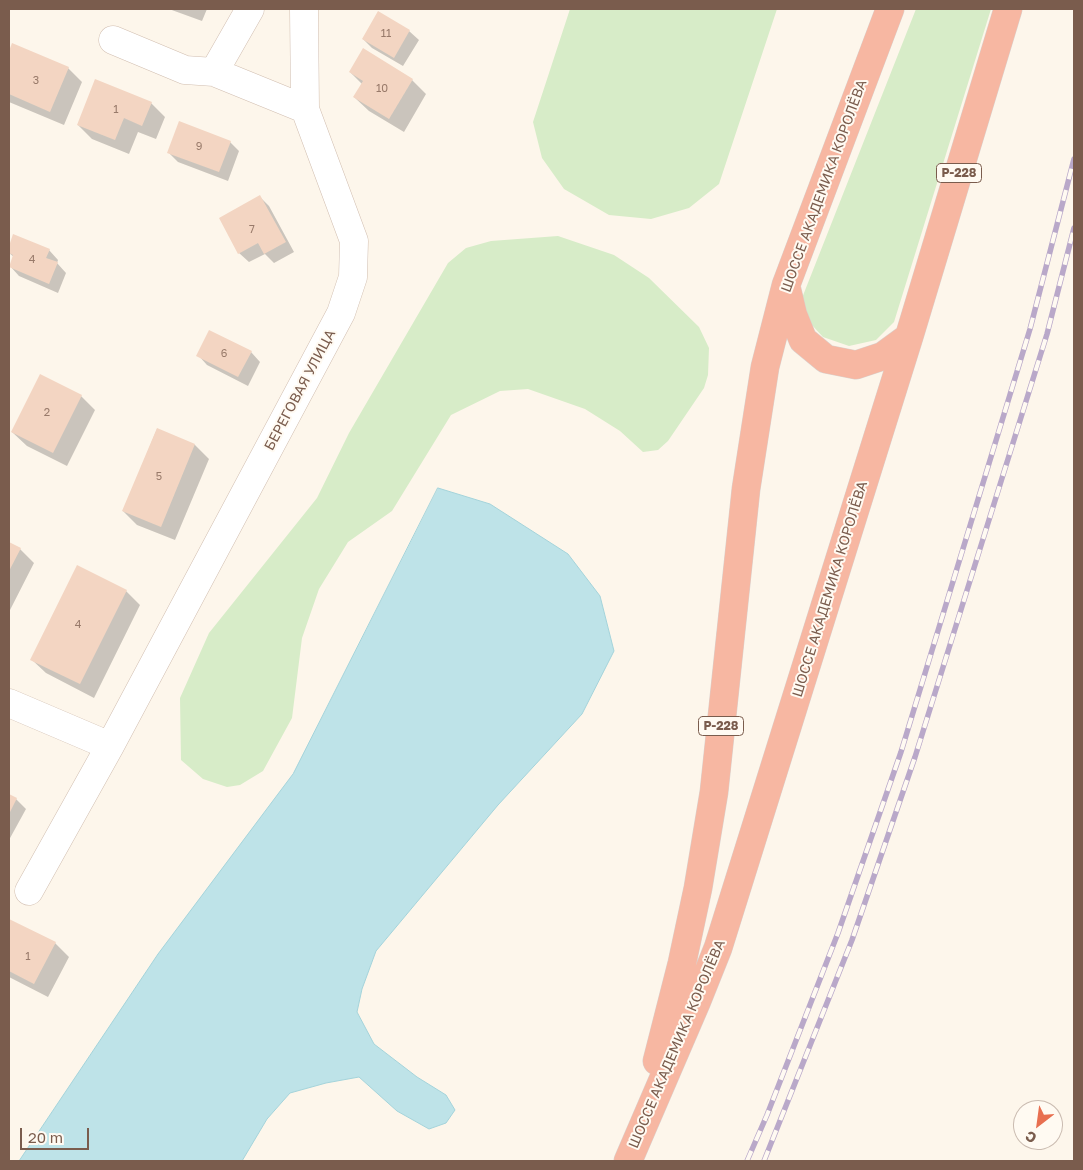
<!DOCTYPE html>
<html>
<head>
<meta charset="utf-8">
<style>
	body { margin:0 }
	#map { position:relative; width:1083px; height:1170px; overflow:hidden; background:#fdf6eb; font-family:"Golos Text",sans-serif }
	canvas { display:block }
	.frame { position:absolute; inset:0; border:10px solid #7a5c4d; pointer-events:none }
	.north { position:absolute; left:1013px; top:1100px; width:50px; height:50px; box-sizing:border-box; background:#fffaf2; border:1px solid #cabbb0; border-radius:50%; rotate:210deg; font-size:14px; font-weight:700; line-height:20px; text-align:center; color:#7a5c4d }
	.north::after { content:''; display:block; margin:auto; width:18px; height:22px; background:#e86f50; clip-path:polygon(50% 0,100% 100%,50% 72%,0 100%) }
	.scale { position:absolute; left:20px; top:1128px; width:69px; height:22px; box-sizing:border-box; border:2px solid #7a5c4d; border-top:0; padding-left:6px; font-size:15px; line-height:18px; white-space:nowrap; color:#7a5c4d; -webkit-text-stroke:4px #fffaf2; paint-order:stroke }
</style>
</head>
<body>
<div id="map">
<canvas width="1083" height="1170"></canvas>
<div class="frame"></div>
<div class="north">С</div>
<div class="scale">20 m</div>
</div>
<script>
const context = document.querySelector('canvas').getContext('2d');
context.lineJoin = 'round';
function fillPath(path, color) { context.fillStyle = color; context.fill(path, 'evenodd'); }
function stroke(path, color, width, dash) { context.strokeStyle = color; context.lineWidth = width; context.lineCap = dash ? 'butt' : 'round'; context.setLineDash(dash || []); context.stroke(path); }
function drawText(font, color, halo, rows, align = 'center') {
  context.font = font + ' "Golos Text",sans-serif'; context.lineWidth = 4; context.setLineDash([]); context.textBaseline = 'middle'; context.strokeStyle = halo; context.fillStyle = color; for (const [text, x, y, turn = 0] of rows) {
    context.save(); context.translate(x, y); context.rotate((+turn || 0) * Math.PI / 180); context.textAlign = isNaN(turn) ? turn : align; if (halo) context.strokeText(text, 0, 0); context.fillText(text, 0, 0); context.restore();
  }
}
fillPath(new Path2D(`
	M570 9H777L719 184 689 208 651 219 609 215 564 189 542 158 533 122Z
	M916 9H991L894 322 876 340 849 346 823 337 811 324 802 298Z
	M558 236 614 255 649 278 699 327 709 348 708 375 704 388 668 441 658 450 643 452 620 431 585 409 528 389 500 391 451 415 392 511 348 542 319 589 302 638 292 718 263 771 240 785 227 787 203 779 181 760 180 698 209 633 317 498 349 433 448 263 466 248 491 241Z`), '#d7ecc8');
const water = new Path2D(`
	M438 488 490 504 568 554 600 596 614 651 582 714 498 805 376 951 362 989 357 1012 374 1044 417 1077 446 1095 455 1110 446 1123 429 1129 397 1111 359 1077 326 1083 290 1093 267 1119 242 1161H19L158 954 293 774Z`);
fillPath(water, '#bee3e8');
stroke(water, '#a4d3da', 1);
fillPath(new Path2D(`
	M169 9H207L202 21Z
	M409 31 419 40 403 66 372 48 363 39Z
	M13 45 68 68 82 82 64 125 9 102V54Z
	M350 72 412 80 426 94 404 132 369 111 354 97 362 84Z
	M151 103 165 117 156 139 138 132 129 154 92 139 78 125Z
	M230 142 239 151 228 181 178 162 168 152Z
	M260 197 269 206 294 252 274 263 265 254 249 262 239 253Z
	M14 236 49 250 58 260 57 263 66 273 58 293 19 276 10 266 14 257 9 253V249Z
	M251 352 260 362 248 386 207 365 198 355Z
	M81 396 95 410 67 466 27 446 12 432Z
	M157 429 195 445 209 459 175 540 137 525 123 511Z
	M9 543 20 549 34 563 9 612Z
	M126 591 140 605 94 698 46 673 31 659Z
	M9 796 16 799 26 809 9 840Z
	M9 920 55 943 69 957 48 997 9 977Z`), '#0003');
fillPath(new Path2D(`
	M378 11 410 30 394 58 362 39Z
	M12 43 69 67 50 112 9 94V51Z
	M363 48 413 79 389 119 353 97 363 81 349 72Z
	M95 79 152 102 142 126 124 118 115 140 77 125Z
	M179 121 231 141 219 172 167 153Z
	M260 195 286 242 264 254 258 243 238 254 219 218Z
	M13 234 50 249 46 258 58 262 49 284 9 267 13 255 9 253V246Z
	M209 330 252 351 238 377 196 356Z
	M40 374 82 395 53 453 11 432Z
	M157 428 195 444 161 527 122 511Z
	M9 542 21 548 9 571Z
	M77 565 127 590 80 684 30 660Z
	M9 794 17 798 9 814Z
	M9 919 56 942 34 984 9 971Z`), '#f3d5c2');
const minor = new Path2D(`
	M250 9 214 72 305 109
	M113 40 185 70 214 72
	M9 703 110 746
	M29 891 110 746 341 313 353 277 354 241 305 109 304 9`);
const highway = new Path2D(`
	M786 286 793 315 803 340 826 359 856 365 883 356 909 337
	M657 1061 682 963 698 888 714 792 746 489 765 367 786 285 890 9
	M628 1161 696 1003 718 948 909 337 1008 9`);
stroke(minor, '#d1beb0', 29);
stroke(highway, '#dad1cd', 29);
stroke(minor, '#fff', 28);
stroke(highway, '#f7b7a2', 28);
const rail = new Path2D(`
	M747 1161 767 1115 838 933 901 752 1030 329 1074 159
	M764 1161 852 940 915 757 1047 334 1074 228`);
stroke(rail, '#b9a8c9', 5.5);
stroke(rail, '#fffaf2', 4, [11]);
drawText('11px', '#987a6a', null, [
	["11",386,34],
	["3",36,81],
	["10",382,89],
	["1",116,110],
	["9",199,147],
	["7",252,230],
	["4",32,260],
	["6",224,354],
	["2",47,413],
	["5",159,477],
	["4",78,625],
	["1",28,957]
]);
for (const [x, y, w] of [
	[959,173,45],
	[721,726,45]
]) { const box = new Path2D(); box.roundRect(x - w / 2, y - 9.5, w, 19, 4); context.fillStyle = '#fffaf2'; context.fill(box); stroke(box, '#7a5c4d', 1); }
drawText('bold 12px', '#7a5c4d', null, [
	["Р-228",959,173],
	["Р-228",721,726]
]);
drawText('14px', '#7a5c4d', '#fffaf2', [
	["ШОССЕ АКАДЕМИКА КОРОЛЁВА",824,186,-70],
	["БЕРЕГОВАЯ УЛИЦА",300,390,-62],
	["ШОССЕ АКАДЕМИКА КОРОЛЁВА",830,589,-73],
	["ШОССЕ АКАДЕМИКА КОРОЛЁВА",677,1044,-67]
]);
</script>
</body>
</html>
